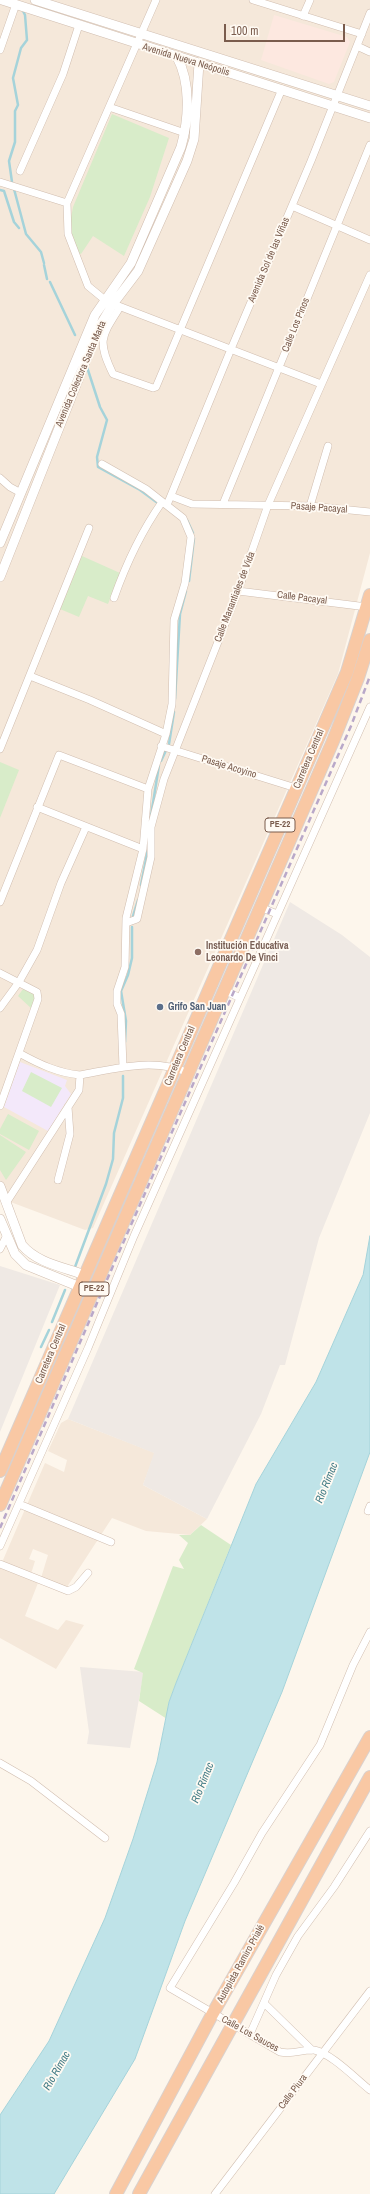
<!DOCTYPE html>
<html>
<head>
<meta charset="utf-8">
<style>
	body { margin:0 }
	#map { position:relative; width:370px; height:2194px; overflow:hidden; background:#fdf6ec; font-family:"Archivo Narrow",sans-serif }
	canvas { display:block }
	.scale { position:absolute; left:224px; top:24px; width:121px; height:18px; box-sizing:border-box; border:2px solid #7a5c4d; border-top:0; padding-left:5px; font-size:12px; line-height:14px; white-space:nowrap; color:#7a5c4d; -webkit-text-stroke:3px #fffaf3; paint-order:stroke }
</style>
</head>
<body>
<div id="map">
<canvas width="370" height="2194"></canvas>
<div class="scale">100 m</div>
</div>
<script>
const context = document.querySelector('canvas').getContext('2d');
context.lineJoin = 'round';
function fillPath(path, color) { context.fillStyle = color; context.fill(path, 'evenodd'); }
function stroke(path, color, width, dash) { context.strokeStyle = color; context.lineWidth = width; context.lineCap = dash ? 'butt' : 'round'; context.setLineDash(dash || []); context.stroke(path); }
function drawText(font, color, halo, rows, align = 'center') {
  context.font = font + ' "Archivo Narrow",sans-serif'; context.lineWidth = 3.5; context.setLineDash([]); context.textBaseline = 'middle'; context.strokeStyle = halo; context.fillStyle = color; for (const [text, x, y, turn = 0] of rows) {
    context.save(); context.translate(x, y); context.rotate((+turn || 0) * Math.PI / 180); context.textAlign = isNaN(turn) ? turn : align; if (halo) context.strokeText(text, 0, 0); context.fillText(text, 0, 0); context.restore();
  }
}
fillPath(new Path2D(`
	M0 0H370V553L338 674 93 1228 85 1230 0 1198Z
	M68 1419 155 1453 143 1485 207 1519 190 1535 146 1531 112 1518 67 1587 41 1578 48 1555 33 1549 29 1559 35 1561 30 1577 38 1583 25 1616 58 1630 66 1620 84 1625 56 1669 0 1638V1567L45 1463 64 1472 67 1460 48 1451 61 1423Z`), '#f5e8da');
fillPath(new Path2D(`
	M274 15 347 37 350 42 334 82 329 84 261 60Z`), '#fde8e0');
fillPath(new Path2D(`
	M290 902 342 935 370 957V1113L319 1238 285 1365H280L261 1414 207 1519 143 1485 154 1453 68 1419Z
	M0 1266 60 1285 0 1432Z
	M80 1667 144 1672 130 1748 87 1744 89 1732Z`), '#efe9e4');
fillPath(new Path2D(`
	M20 1062 67 1080 65 1086 71 1094 48 1131 4 1107Z`), '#f3e8fa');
fillPath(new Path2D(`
	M112 114 169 138 150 197 124 256 93 236 81 254 73 250 69 229 73 207Z
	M82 556 120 573 108 604 88 596 79 617 60 609Z
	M0 762 19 770 0 818Z
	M23 989 35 995 32 1009 18 996Z
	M31 1072 62 1088 51 1107 22 1091Z
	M8 1114 39 1131 29 1150 0 1134V1129Z
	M0 1135 26 1152 6 1180 0 1170Z
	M201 1525 231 1545 176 1683 169 1702 167 1719 139 1701 143 1673 134 1669 173 1566 184 1569 179 1560 188 1543 179 1535H190Z`), '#d8ecc9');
const water = new Path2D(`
	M370 1236V1452L282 1692 185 1921 135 2059 54 2194H0V2115L49 2041 105 1918 133 1839 157 1762 169 1702 176 1683 256 1484 316 1382 363 1275Z`);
fillPath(water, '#bfe3e8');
stroke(water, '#a5d3da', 1);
stroke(new Path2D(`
	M12 182 9 161 15 142V111L18 105 13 78 21 48 27 40 25 15 22 9
	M14 189 26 234 41 252 44 263
	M0 190 4 191 14 222 19 228
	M44 265 47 279
	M50 282 75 335
	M87 367 100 407 107 420 97 457 98 467 140 490 159 504
	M187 520 193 533
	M189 581 194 538
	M175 699 180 614 186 591
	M161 761 169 744 174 712
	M151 816 159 765
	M141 885 148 849
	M133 916 138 900
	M125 1042 126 1021 121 991 128 975 132 958V927
	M75 1267 106 1184 113 1159 114 1133 123 1098V1076
	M52 1322 65 1290
	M41 1347 49 1330`), '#a5d3da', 2.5);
const minor = new Path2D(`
	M253 0 362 34
	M303 16 310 0
	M357 46 370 52
	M0 50 16 4
	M109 107 185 133
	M20 171 63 74 79 25
	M0 182 67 203
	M292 206 370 240
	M105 300 88 286 68 234 67 203 156 0
	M116 305 321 384
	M120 307C101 337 97 341 113 374L153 388 156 387 282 89
	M102 464 146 489 183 518 191 537 185 583 174 620 172 704 166 734 148 789 143 849 126 918 125 967 117 991V1004L121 1014 123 1067
	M0 478 10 487 21 493
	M171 496 192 504 310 506 370 512
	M223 504 370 145
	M167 505 231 349 311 161 370 13
	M310 506 328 446
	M238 591 367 607
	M114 598C126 564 141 532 162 502
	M30 676 90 700 166 734
	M161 746 296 788
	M0 749 89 528
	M37 807 143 849
	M0 902 59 755 148 789
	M260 907 277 914
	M126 923 137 919 151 857V827L164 779 238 591 268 505 370 275
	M0 973 37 992 38 999 0 1106
	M224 990 240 998
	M0 1008 19 982 37 950 61 883 86 827
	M19 1053C39 1064 58 1073 80 1075
	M58 1180 70 1134 68 1107
	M6 1203 79 1090 80 1075C114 1069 155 1057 188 1073
	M0 1249 6 1237
	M19 1504 111 1542
	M368 1511 370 1506
	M0 1546 88 1348 134 1236 370 707
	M0 1564 68 1591 76 1587 88 1573
	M370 1632 353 1665 320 1745 262 1833 234 1883 170 1988 280 2052C294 2055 302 2049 314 2050 331 2053 356 2079 370 2090
	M0 1763 31 1781 105 1838
	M264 2003 312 2050
	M250 2034 276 1975 298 1936 334 1887 370 1831
	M215 2194 370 1991`);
const tertiary = new Path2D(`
	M2 0 370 118
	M35 0 370 106
	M0 543 95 315 131 263 181 147C189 119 191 83 177 57
	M0 577 99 327 113 304 138 271 187 161 194 139 199 63
	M0 1186 22 1245C37 1263 63 1267 85 1275
	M0 1219 15 1254 26 1265 80 1287`);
const trunk = new Path2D(`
	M0 1471 347 672 370 595
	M0 1505 333 741 358 678 370 640
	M116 2194 213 2013 370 1737
	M139 2194 370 1777`);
stroke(minor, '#d1beb0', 8);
stroke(tertiary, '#d1beb0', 10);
stroke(trunk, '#dad1cd', 14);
stroke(minor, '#fff', 7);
stroke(tertiary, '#fff', 9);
stroke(trunk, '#f9c8a4', 12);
stroke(new Path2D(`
	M0 1528 116 1259 351 726 370 676`), '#b9a8c9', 2.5, [6, 4]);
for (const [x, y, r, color] of [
	[198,952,4,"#8d6e63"],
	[160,1007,4,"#5c6f8a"]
]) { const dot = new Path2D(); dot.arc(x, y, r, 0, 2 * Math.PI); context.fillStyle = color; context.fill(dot); stroke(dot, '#fffaf3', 1.5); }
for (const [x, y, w] of [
	[280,825,30],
	[94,1289,30]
]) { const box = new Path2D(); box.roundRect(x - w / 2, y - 7, w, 14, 3); context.fillStyle = '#fffaf3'; context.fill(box); stroke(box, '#7a5c4d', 1); }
drawText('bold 9px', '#7a5c4d', null, [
	["PE-22",280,825],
	["PE-22",94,1289]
]);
drawText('10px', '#7a5c4d', '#fffaf3', [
	["Avenida Nueva Neópolis",186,60,17],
	["Avenida Sol de las Viñas",269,260,-67],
	["Calle Los Pinos",296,325,-68],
	["Avenida Colectora Santa Marta",81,374,-67],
	["Pasaje Pacayal",319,508,4],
	["Calle Manantiales de Vida",235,597,-69],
	["Calle Pacayal",302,598,7],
	["Carretera Central",309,759,-67],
	["Pasaje Acoyino",229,767,17],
	["Carretera Central",180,1056,-67],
	["Carretera Central",51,1354,-67],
	["Autopista Ramiro Prialé",241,1964,-61],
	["Calle Los Sauces",250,2034,29],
	["Calle Piura",293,2092,-53]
]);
drawText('bold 10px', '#785e54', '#fffaf3', [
	["Institución Educativa",206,946],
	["Leonardo De Vinci",206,958]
], 'left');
drawText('bold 10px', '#4e5e75', '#fffaf3', [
	["Grifo San Juan",168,1007]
], 'left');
drawText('italic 11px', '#437c86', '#fffaf3', [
	["Río Rímac",327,1483,-68],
	["Río Rímac",203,1783,-68],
	["Río Rímac",57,2071,-60]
]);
</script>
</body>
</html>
